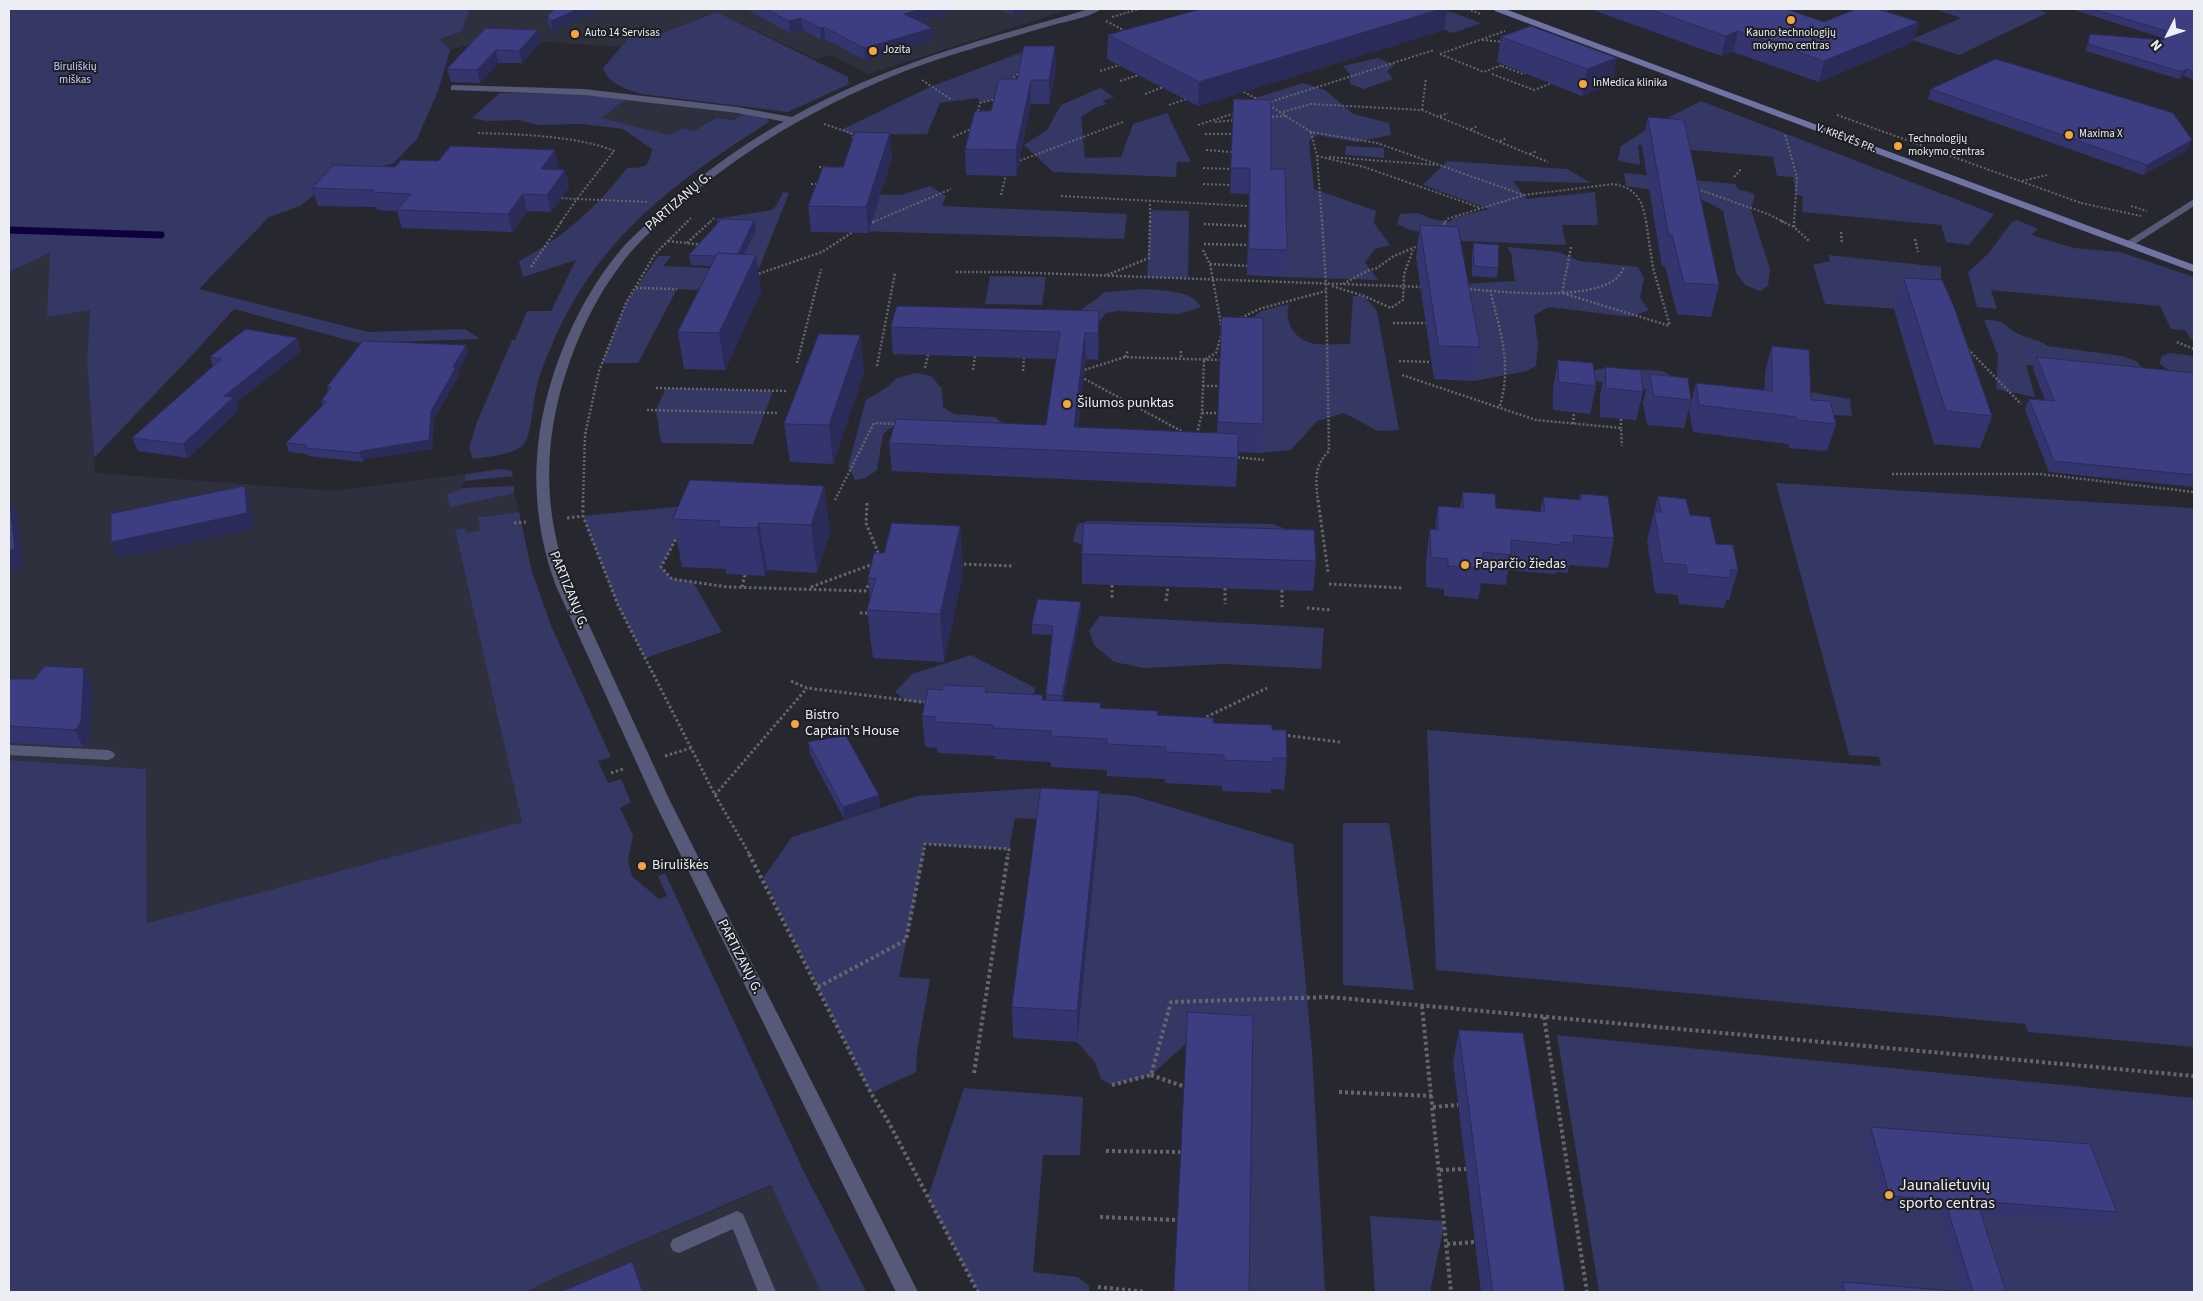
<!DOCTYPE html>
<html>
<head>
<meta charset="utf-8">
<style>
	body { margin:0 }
	#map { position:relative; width:2203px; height:1301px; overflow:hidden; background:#27282f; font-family:"Source Sans 3",sans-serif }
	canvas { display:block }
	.frame { position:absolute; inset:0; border:10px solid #edeef3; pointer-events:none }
	.north { position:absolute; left:2143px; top:10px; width:50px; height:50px; -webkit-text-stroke:4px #1e1e25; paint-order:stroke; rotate:229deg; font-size:14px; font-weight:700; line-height:20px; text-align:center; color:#edeef3 }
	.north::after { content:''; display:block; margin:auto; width:18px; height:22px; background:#edeef3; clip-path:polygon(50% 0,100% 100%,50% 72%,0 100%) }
</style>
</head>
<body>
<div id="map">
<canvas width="2203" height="1301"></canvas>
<div class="frame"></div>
<div class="north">N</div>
</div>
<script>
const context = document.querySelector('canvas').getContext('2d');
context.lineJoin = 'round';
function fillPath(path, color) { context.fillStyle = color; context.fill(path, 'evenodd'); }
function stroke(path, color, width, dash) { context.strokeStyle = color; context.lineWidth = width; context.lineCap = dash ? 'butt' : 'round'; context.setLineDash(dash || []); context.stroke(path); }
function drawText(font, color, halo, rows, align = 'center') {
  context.font = font + ' "Source Sans 3",sans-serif'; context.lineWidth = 4; context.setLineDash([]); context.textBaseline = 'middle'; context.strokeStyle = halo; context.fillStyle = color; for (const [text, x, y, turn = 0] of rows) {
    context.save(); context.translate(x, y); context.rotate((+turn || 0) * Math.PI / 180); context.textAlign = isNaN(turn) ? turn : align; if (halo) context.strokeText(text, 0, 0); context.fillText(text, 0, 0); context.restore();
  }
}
fillPath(new Path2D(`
	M470 9H1070L868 74 831 55 816 59 717 12 659 34 634 32 621 47 493 38 450 50 440 39 461 32Z
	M626 99 743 114 734 120 716 118 694 131 682 128 670 135 600 118Z
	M50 253 90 309 87 362 95 473 335 491 466 474 461 490 450 506 514 493 519 512 479 516 482 530 466 533 455 530 523 822 147 923 146 769 9 760V272Z
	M804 1172 866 1292H526L556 1277Z`), '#2f303d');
fillPath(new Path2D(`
	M9 9H470L461 32 440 39 450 50 438 91 417 139 394 163 333 180 300 206 269 217 199 289 368 332 465 329 480 339 358 343 234 309 196 351 94 458 87 362 90 310 47 317 50 253 9 272Z
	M1390 9H1443L1481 23 1453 33Z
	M1880 9H1892L1863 21 1915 38 1961 18 1934 9H2036L2047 13 1959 55 1857 22 1842 25Z
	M717 12 848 77 849 84 788 112 641 94C626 89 608 84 603 68L634 32 659 34Z
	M1033 48 1028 66 1016 74 1011 81 1007 96 980 103 978 98 940 103 927 134 851 135 841 130 930 87Z
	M1378 58 1395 65 1387 71 1393 79 1364 89 1350 84V74L1343 66Z
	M1303 83 1325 90 1353 114 1389 123 1391 135 1356 142 1317 135 1309 141 1314 189 1376 211 1374 223 1390 245 1375 249 1365 262 1378 280 1285 277 1283 195 1270 194 1249 100Z
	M1100 88 1114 97 1102 101 1107 104 1095 108 1081 117 1085 158 1121 157 1133 124 1167 113 1191 162H1177L1176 177 1053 172 1024 145 1047 130 1061 105Z
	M500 93 573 94 626 99 601 118 670 135 682 128 694 131 716 118 734 120 743 114 766 117 769 122C673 183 597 238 551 347 546 359 540 372 537 386 533 401 532 428 526 441 519 455 486 457 473 459L469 448 477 422 512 340H515L527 311H551L576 260 523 277 519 261C562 239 598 206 627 168 646 167 648 169 652 149L623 129 582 124 538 125 519 120 487 121 472 118Z
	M1701 101 1994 214 1969 245 1946 242 1941 225 1802 212 1803 196 1796 195 1793 177 1777 176 1773 157 1638 145 1640 165 1619 161 1618 159 1621 146 1654 125Z
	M1346 146 1384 148V158L1345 155Z
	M1447 161 1567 169 1591 183 1513 181 1527 199 1595 192 1598 225H1562L1566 245 1463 241 1407 229 1397 224 1400 214 1418 213 1432 219 1449 222 1456 217 1489 209 1423 185Z
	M1624 173 1735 184 1738 189 1755 194 1751 210 1770 269 1768 286 1760 291 1745 285 1736 273 1723 211C1697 192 1657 191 1626 186Z
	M930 186 946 196 942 206 1127 214 1124 239 857 231 861 194 901 195Z
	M783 192 789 193 759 268 738 267 724 228 715 219 772 210 776 206Z
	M1151 210 1189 211 1188 278 1147 277Z
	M2017 220 2038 229 2031 235 2074 248 2120 252 2194 277V344L2185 330 2171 329 2160 306 1991 290 1997 309 1977 307 1968 272 1988 254 2011 223Z
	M1507 247 1559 252 1579 261 1638 267 1644 278 1640 298 1649 310 1630 317 1549 307 1534 315 1538 344 1536 366 1527 371 1474 381 1463 284 1515 281 1511 253Z
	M1828 255 1941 267V279H1936L1938 288 1947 290 1951 307 1931 311 1825 304 1813 265 1830 261Z
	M658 256H671L663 266 758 270 695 290 677 289 638 363H602L626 303Z
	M990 276 1046 277 1042 305 985 304Z
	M1147 289C1163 291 1193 290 1201 307L1179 314 1118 311 1106 313 1099 322 1077 312 1098 298 1104 292Z
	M1353 296H1364L1377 311 1399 430 1378 431 1344 413 1317 421 1291 450 1261 453V346L1242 327 1261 311 1289 304C1284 320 1293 338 1311 343 1322 346 1338 344 1350 344Z
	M1984 320C2007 319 2005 328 2021 335 2030 339 2039 340 2048 346L2122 356 2136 361 2150 376 2026 365 2035 397 1996 389 1998 355Z
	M2169 353 2194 356V378L2172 372 2160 364 2161 357Z
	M1605 368 1663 371 1677 380 1652 390 1587 380 1590 371Z
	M917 373 931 376 942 389 943 407 954 414 995 417 1006 426H894L883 434 877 470 866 478 855 480 848 466 866 400 889 386 897 378Z
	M1765 384 1850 399 1852 416 1815 414 1761 420Z
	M666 388 773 391 753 444 661 443 656 410Z
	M501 469 512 471 513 476 464 481 466 474Z
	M1776 483 2193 508 2194 510V1047L2028 1032 2025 1024 1436 970 1427 730 1881 766 1879 757 1849 755Z
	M514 486V493L450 507 447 494 461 490 462 488Z
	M694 505 661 567 672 579 693 582 722 632 645 658 618 605 583 516Z
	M519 512 532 572 552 628 611 757 598 761 608 783 621 779 631 802 620 808 633 835 628 860 632 876 659 899 667 896 658 876 665 873 804 1172 865 1289 862 1292H821L771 1185 556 1277 526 1292H9V760L146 769 147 923 522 822 455 530 465 528 467 533 481 530 478 517Z
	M1087 521 1273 524 1288 530 1084 546 1073 541 1077 525Z
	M1100 616 1324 628 1321 669 1224 664 1144 668 1114 662 1094 645 1089 631Z
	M971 655 1035 688 1030 712 906 701 895 692 912 674Z
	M1041 788 1134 796 1293 844 1312 1052 1325 1292H1246L1187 1043 1151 1075 1112 1085 1101 1079 1095 1062 1077 1042 1099 822 1015 818 1009 849 925 844 899 977 930 979 917 1052 916 1072 871 1093 763 878 792 837 917 796Z
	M1343 823H1389L1414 990 1343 985Z
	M1557 1035 2194 1098V1292H1599Z
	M964 1088 1083 1097 1080 1155H1043L1033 1272 1078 1277 1089 1286V1292H978L928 1197Z
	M1370 1216 1445 1221 1430 1292H1375Z`), '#353764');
stroke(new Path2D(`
	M9 230 161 235`), '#0d003d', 7);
stroke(new Path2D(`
	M1467 9 1481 14
	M1112 17 1140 9
	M1106 21 1127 32
	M1482 40 1504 42
	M1440 54 1505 31
	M1440 54 1484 72 1502 65
	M1502 66 1523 74 1527 72
	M1100 71 1120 65
	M1492 74 1534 90 1555 82
	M922 80 952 100
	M1011 81 1020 71
	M1120 81 1139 75
	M1240 90 1263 102
	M1145 94 1163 87
	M1267 103 1434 50
	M1169 105 1186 99
	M1269 105 1311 132 1377 143 1524 195
	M1422 110 1426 78
	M1283 112 1311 104 1422 110 1548 162
	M977 115 980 103 996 99
	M1837 115 2081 203
	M1440 116 1448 113
	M1268 117 1286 116
	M1215 122 1237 120
	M824 124 851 133 854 140
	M1198 125 1235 113
	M1471 129 1478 126
	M1311 132 1317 156 1322 222
	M478 133C516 134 580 136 614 151L577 199 561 198
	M1205 134H1232
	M1785 135 1797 177 1794 222
	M953 137 973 128
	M1500 141 1507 138
	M1206 150 1232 152
	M1530 154 1537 151
	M1317 156 1364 167 1481 208
	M1329 157 1437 165
	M1016 162 1123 122
	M819 167H826
	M1203 168 1231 169
	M1734 177 1742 168
	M2022 181 2047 175
	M811 184H821
	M1203 184 1230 185
	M1697 189 1768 214 1784 222
	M1001 195 1007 171
	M1061 196 1248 206
	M2081 203 2141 216
	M2131 206 2147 211
	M561 222 577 199 649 202
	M687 222 691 218
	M710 222 714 218
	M873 222 951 189
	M1150 222V201
	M1445 222 1447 219 1524 195 1614 184C1636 188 1643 201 1646 222`), '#65666c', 2, [2, 2]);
stroke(new Path2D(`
	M1646 221 1653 268 1670 326
	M1781 221 1794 227
	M1794 221V227L1809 241
	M868 224 876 221
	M1204 224 1248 226
	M1442 228 1446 221
	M1841 232 1842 244
	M1915 239 1918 252
	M668 241 703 245
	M687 243 711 221
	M1204 244 1248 245
	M1571 247 1562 293 1670 326
	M1203 250 1210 264 1222 329
	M1210 264 1247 266
	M531 267 562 221
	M956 272H1007L1423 287
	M755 275 822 252 856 230
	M1107 275 1149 258 1150 221
	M1343 284 1367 271 1377 268 1394 256 1420 245
	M1332 286 1364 296 1391 308 1403 300 1404 274 1413 250
	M636 288 677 289
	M1466 289C1498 291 1615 306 1624 266
	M1490 290C1500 330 1513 368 1499 408
	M1241 318 1259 309 1326 291
	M1393 323H1426
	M2177 342 2194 349
	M1968 349 2021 404
	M1181 351V359
	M1125 357 1128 350
	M1399 361 1431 362
	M797 363 821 269
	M877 366 895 273
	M925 368 928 355
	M973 370 975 356
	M1023 371 1024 358
	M1081 371 1125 357 1220 360
	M1402 375 1536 420 1621 428 1622 446
	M1081 377 1185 433
	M1203 386H1219
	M656 388 787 391
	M647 410 779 413
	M1202 413H1218
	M1621 419V428
	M1573 424 1574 412
	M1197 434 1202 413 1204 360 1216 353 1223 329
	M1234 457 1265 460
	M1892 474H2040L2194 492
	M835 500 874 423 899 424
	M583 502 585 435 599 371 626 303 655 254 688 221
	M1318 502C1316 481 1313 467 1329 451L1326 284 1322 221`), '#65666c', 2.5, [2, 2]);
stroke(new Path2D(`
	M583 500V516L618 605 715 795 750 855
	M1318 500 1328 572
	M867 503 866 523 879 555
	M567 518 583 516
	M514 523 526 522
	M678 535 661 567 672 579 728 587 865 591 870 582
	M959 564 1013 566
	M1329 584 1402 588
	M1112 585V598
	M742 587 745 575
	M811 587 873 564
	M1225 588V604
	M1282 590V607
	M1166 601 1168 587
	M1307 608 1331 610
	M860 613H872
	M791 681 807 688 929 703
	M1202 719 1267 688
	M1283 735 1340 742
	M665 756 691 748
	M611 773 623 769
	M715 795 807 688
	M923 855 925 844 1009 849 1008 855`), '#65666c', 3, [2.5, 2.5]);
stroke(new Path2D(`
	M749 854 871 1093 889 1123 978 1292
	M818 987 906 940 923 854
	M1422 1006 1451 1292
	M1544 1017 1587 1292
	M974 1073 1008 854
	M1151 1075 1185 1087
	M1112 1085 1151 1075 1171 1002 1329 997 2194 1076
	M1339 1092 1432 1096
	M1433 1107 1458 1105
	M1106 1151 1181 1152
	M1440 1170 1466 1169
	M1100 1217 1178 1220
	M1447 1244 1475 1242
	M1098 1287 1146 1292`), '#65666c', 4, [3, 3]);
fillPath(new Path2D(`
	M9 745 108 750 113 752 115 755 113 758 108 760 9 755Z
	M737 1211 743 1214 776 1292H758L733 1229 679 1253 673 1251 670 1245 673 1239Z`), '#565978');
fillPath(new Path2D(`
	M454 85 584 89 737 107 792 117 797 120 792 123 737 113 584 95 451 90V86Z
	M2194 199V206L2132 246 2128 247 2123 244Z`), '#565978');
fillPath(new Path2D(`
	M1089 9H1101C1089 18 1062 22 1046 27 1002 40 957 52 913 68 825 102 742 148 672 212 653 229 634 246 619 267 590 306 570 353 558 401 543 464 547 526 571 586L670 801 918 1292H896L654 801 556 586C531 518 530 448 552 379 567 331 591 284 624 246 636 233 650 221 663 209 734 144 818 97 909 64 967 42 1029 27 1089 9Z`), '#565978');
fillPath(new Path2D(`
	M1494 9H1505L2194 265V272L1495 11Z`), '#7074a5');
fillPath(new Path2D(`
	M555 9H602L553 31 549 26 547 16Z
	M746 9H960L919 21 933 28V40L865 60 825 39 821 40 803 30 790 33Z
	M1000 9H1033L1013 15Z
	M1590 9H1786L1824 22 1913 42 1819 82 1733 52 1721 56Z
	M2071 9H2194V80L2184 76 2179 79 2086 51 2088 41 2090 34 2162 40 2163 38Z
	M1531 26 1612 84 1582 96 1497 62 1501 37Z
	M538 30 540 43 522 63H498L480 83 451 82 447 69Z
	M1444 30 1198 106 1107 59 1108 35Z
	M1056 70 1049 104H1031L1016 176 966 175 965 149 1017 79Z
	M1931 89 2188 150 2143 175 1928 99Z
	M1234 99 1271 169 1287 250 1285 277 1247 275 1249 194 1230 193Z
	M1648 117 1719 285 1711 317 1677 314 1665 266H1662L1642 146Z
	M555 150 558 167 557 169 565 170 569 187 551 212 527 211 512 232 402 228 397 211 377 210 376 207 318 206 312 188 395 167 438 161Z
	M892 158 868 233 811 232 808 206Z
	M1420 225 1480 347 1474 381 1434 379 1416 257Z
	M756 230 744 254 761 291 725 370 684 369 678 332 711 266 691 265 689 255Z
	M1474 243 1498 268 1497 278 1472 276V252Z
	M1904 278 1992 416 1980 448 1934 444 1894 309Z
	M1099 311V338L1098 360 1086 359 1078 427 1217 433 1222 317 1263 424 1261 453 1238 452 1236 487 892 471 889 443 1046 425 1056 359 893 354 891 327Z
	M860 335 864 373 833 464 790 462 784 424Z
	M297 338 301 351 236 403 239 410 188 458 138 451 132 438 213 366 210 357Z
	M466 345 468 353 458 372 459 375 434 419 432 449 364 459 363 462 308 456 307 454 289 452 286 443 323 405 321 401 328 392 327 387Z
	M1772 346 1811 400 1836 424 1827 451 1789 448 1788 444 1693 432 1689 410 1696 383 1765 390V372Z
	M2037 357 2194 373V487L2049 472 2025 410 2029 399 2045 400 2033 369Z
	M1558 360 1596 386 1590 414 1553 410V388Z
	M1606 367 1643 392 1636 420 1600 417V395Z
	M1650 374 1691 400 1684 428 1647 425 1643 403Z
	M824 486 830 533 817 573 767 570 765 576 726 574V569L682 567 673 519Z
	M1463 492 1496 508 1540 512 1543 497 1579 500 1580 494 1614 538 1608 568 1569 565 1568 573 1556 572 1555 574 1508 570 1506 585 1481 583 1478 599 1444 596V589L1426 587V559L1430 529H1435L1438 506 1460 508Z
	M1658 496 1690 515 1716 544 1738 570 1729 600H1726L1724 608 1679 604 1678 595 1655 593 1647 541Z
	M960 526 963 573 944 662 873 658 867 610 870 601 868 578 884 553Z
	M1082 554 1316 561 1313 591 1082 584Z
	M1081 602V612L1063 701 1101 708 1272 730 1287 758 1284 790 1271 789V793L1222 791V786L1165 783V779L1107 776V770L1051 767V762L995 759V756L938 753 937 748 925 747 922 716 986 692 1043 695V700H1046V694L1052 635 1032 634V624Z
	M9 655 10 658 11 679 92 685 90 739 83 747 9 743Z
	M808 742 879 795 880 807 844 819 810 754Z
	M1099 791V822L1077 1042 1013 1038 1012 1007Z
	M1459 1030 1565 1292H1481L1453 1062Z
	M1871 1127 2117 1212 2109 1223 1981 1214 2006 1292H1838L1843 1282 1963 1292 1939 1211 1885 1207 1866 1138Z`), '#34356f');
fillPath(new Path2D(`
	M578 9H602L553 31 551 21Z
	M921 9H960L905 25 904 14Z
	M1013 9H1033L1013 15Z
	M1441 9H1447L1444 30 1198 106 1199 82Z
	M801 18 803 30 790 33 789 21Z
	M1919 22 1913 42 1819 82 1824 61Z
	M824 27 825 39 821 40 820 28Z
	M933 28V40L865 60 864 48Z
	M538 30 540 43 522 63 519 51Z
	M1738 31 1733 52 1721 56 1726 36Z
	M1055 46 1056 70 1049 104V80Z
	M496 50 498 63 480 83 477 70Z
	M1617 58 1612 84 1582 96 1587 69Z
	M2187 69 2184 76 2179 79 2182 72Z
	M1031 80V104L1016 176V150Z
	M890 133 892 158 868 233 866 207Z
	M2192 140 2188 150 2143 175 2147 165Z
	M555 150 558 167 545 186 541 169Z
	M565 170 569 187 551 212 547 195Z
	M523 194 527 211 512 232 508 214Z
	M754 220 756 230 738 267 737 257Z
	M756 255 761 291 725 370 719 333Z
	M1099 311V338L1098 360V333Z
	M1085 333 1086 359 1075 451 1074 427Z
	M860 335 864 373 833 464 829 425Z
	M297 338 301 351 236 403 239 410 188 458 183 444 224 396Z
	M466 345 468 353 458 372 459 375 434 419 432 449 364 459 363 462 360 453 361 451 431 411 453 367Z
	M245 486 251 502 254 529 119 558 111 542Z
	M824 486 830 533 817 573 811 525Z
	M9 497 18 515 23 567 9 571Z
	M759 523 767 570 765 576 757 528Z
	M960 526 963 573 944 662 940 614Z
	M1081 602V612L1062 706V696Z
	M9 655 10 658 12 695 9 690Z
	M84 668 92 685 90 739 83 747 75 730Z
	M1099 791V822L1077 1042V1011Z
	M879 795 880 807 844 819 843 807Z`), '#2b2b5a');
const building = new Path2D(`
	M555 9H578L551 21 547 16Z
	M766 9H921L904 14 933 28 864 48 824 27 820 28 801 18 789 21Z
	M1201 9H1441L1199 82 1108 35Z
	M1649 9H1786L1824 22 1856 9H1878L1919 22 1824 61 1738 31 1726 36Z
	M2093 9H2194V72L2187 69 2182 72 2088 44 2090 34 2164 40 2165 31Z
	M1531 26 1617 58 1587 69 1501 37Z
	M486 28 538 30 519 51 496 50 477 70 447 69Z
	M1024 46H1055L1049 80H1031L1016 150 965 149 975 111H991L999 79H1017Z
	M1996 59 2173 113 2192 140 2147 165 1931 89Z
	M1234 99 1271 100V169H1285L1287 250 1249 249 1250 168H1231Z
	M1648 117 1684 120 1719 285 1684 283 1672 235H1669Z
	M855 132 890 133 866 207 808 206 823 167H843Z
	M451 146 555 150 541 169 565 170 547 195 523 194 508 214 397 210 411 194 372 192 374 190 312 188 334 165 395 167 401 160 438 161Z
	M722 219 754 220 738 254 718 253 716 256 689 255Z
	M1420 225 1458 227 1480 347 1439 346Z
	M1474 243 1499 245 1498 268 1474 266Z
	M718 253 756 255 719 333 678 332Z
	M1904 278 1942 280 1954 307 1992 416 1946 411Z
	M897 306 1099 311 1098 333H1085L1074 427 1238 434V458L889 443 896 419 1046 425 1060 332 891 327Z
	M1222 317 1263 318V424L1218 422Z
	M246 329 297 338 224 396 234 397 183 444 132 438 221 359 210 357Z
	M819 334 860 335 829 425 784 424Z
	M363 341 466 345 453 367H456L431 411 429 440 361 451 360 453 305 448 307 445 286 443 327 401H321L331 388 327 387Z
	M1772 346 1809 350 1811 400 1830 401 1836 424 1797 420 1796 417 1699 405 1696 383 1772 391Z
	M2037 357 2194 373V475L2054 461 2029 399 2054 401Z
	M1558 360 1593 363 1596 386 1559 382Z
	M1606 367 1641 370 1643 392 1606 388Z
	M1650 374 1688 378 1691 400 1654 396Z
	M690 480 824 486 811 525 759 523 757 528 718 527 720 521 673 519Z
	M245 486 247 513 111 542V514Z
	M1463 492 1495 494 1496 508 1545 512 1543 497 1581 500 1580 494 1608 496 1614 538 1573 535 1574 543 1561 542V545L1511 540V555L1483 552 1484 569 1448 566V559L1431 557 1430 529 1438 530V506L1463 508Z
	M1658 496 1686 499 1690 515 1710 517 1716 544 1733 545 1738 570H1730L1732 578 1687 574 1686 565 1663 563 1654 512H1661Z
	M9 497 15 549 9 551Z
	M892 523 960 526 940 614 867 610 876 578H868L874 553H884Z
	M1084 523 1314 530 1316 561 1082 554Z
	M1038 599 1081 602 1062 696 1046 694 1053 626 1032 624Z
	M45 666 84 668 81 722 75 730 9 726V679H34Z
	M943 685 986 687 985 692 1043 695 1042 700 1101 703 1100 708 1158 711 1157 715 1214 718 1213 723 1272 725V730H1286L1287 758H1273V762L1224 760V755L1166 752V747L1107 744V739L1051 736V731L993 728V725L935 722 936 717 922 716 928 689 942 690Z
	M846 736 879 795 843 807 808 742Z
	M1041 788 1099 791 1077 1011 1012 1007Z
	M1188 1012 1253 1016 1249 1292H1174Z
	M1459 1030 1523 1033 1565 1292H1493Z
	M1871 1127 2090 1144 2117 1212 1977 1201 2006 1292H1973L1945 1200 1890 1196Z
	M632 1262 643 1292H561Z
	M1843 1282 1967 1292H1845Z`);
fillPath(building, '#3d3e81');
stroke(building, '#2b2b5a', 1);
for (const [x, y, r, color] of [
	[1791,20,5,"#f2a541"],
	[575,34,5,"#f2a541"],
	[873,51,5,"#f2a541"],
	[1583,84,5,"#f2a541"],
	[2069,135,5,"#f2a541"],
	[1898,146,5,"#f2a541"],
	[1067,404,5,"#f2a541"],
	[1465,565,5,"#f2a541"],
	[795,724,5,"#f2a541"],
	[642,866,5,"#f2a541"],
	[1889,1195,5,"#f2a541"]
]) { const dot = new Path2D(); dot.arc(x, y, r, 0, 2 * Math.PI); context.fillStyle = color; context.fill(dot); stroke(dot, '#1e1e25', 2); }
drawText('11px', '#edeef3', '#1e1e25', [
	["Auto 14 Servisas",585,34],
	["Kauno technologijų",1791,34,"center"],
	["mokymo centras",1791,47,"center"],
	["Jozita",883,51],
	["InMedica klinika",1593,84],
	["Maxima X",2079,135],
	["Technologijų",1908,140],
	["mokymo centras",1908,153]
], 'left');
drawText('11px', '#cbd0f8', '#1e1e25', [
	["Biruliškių",75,68],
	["miškas",75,81]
]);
drawText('11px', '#edeef3', '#1e1e25', [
	["V. KRĖVĖS PR.",1846,139,21]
]);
drawText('14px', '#edeef3', '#1e1e25', [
	["PARTIZANŲ G.",679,202,-41],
	["PARTIZANŲ G.",568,590,68],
	["PARTIZANŲ G.",739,957,63]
]);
drawText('14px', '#edeef3', '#1e1e25', [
	["Šilumos punktas",1077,404],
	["Paparčio žiedas",1475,565],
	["Bistro",805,716],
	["Captain's House",805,732],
	["Biruliškės",652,866]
], 'left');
drawText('16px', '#edeef3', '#1e1e25', [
	["Jaunalietuvių",1899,1186],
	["sporto centras",1899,1204]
], 'left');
</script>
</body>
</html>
